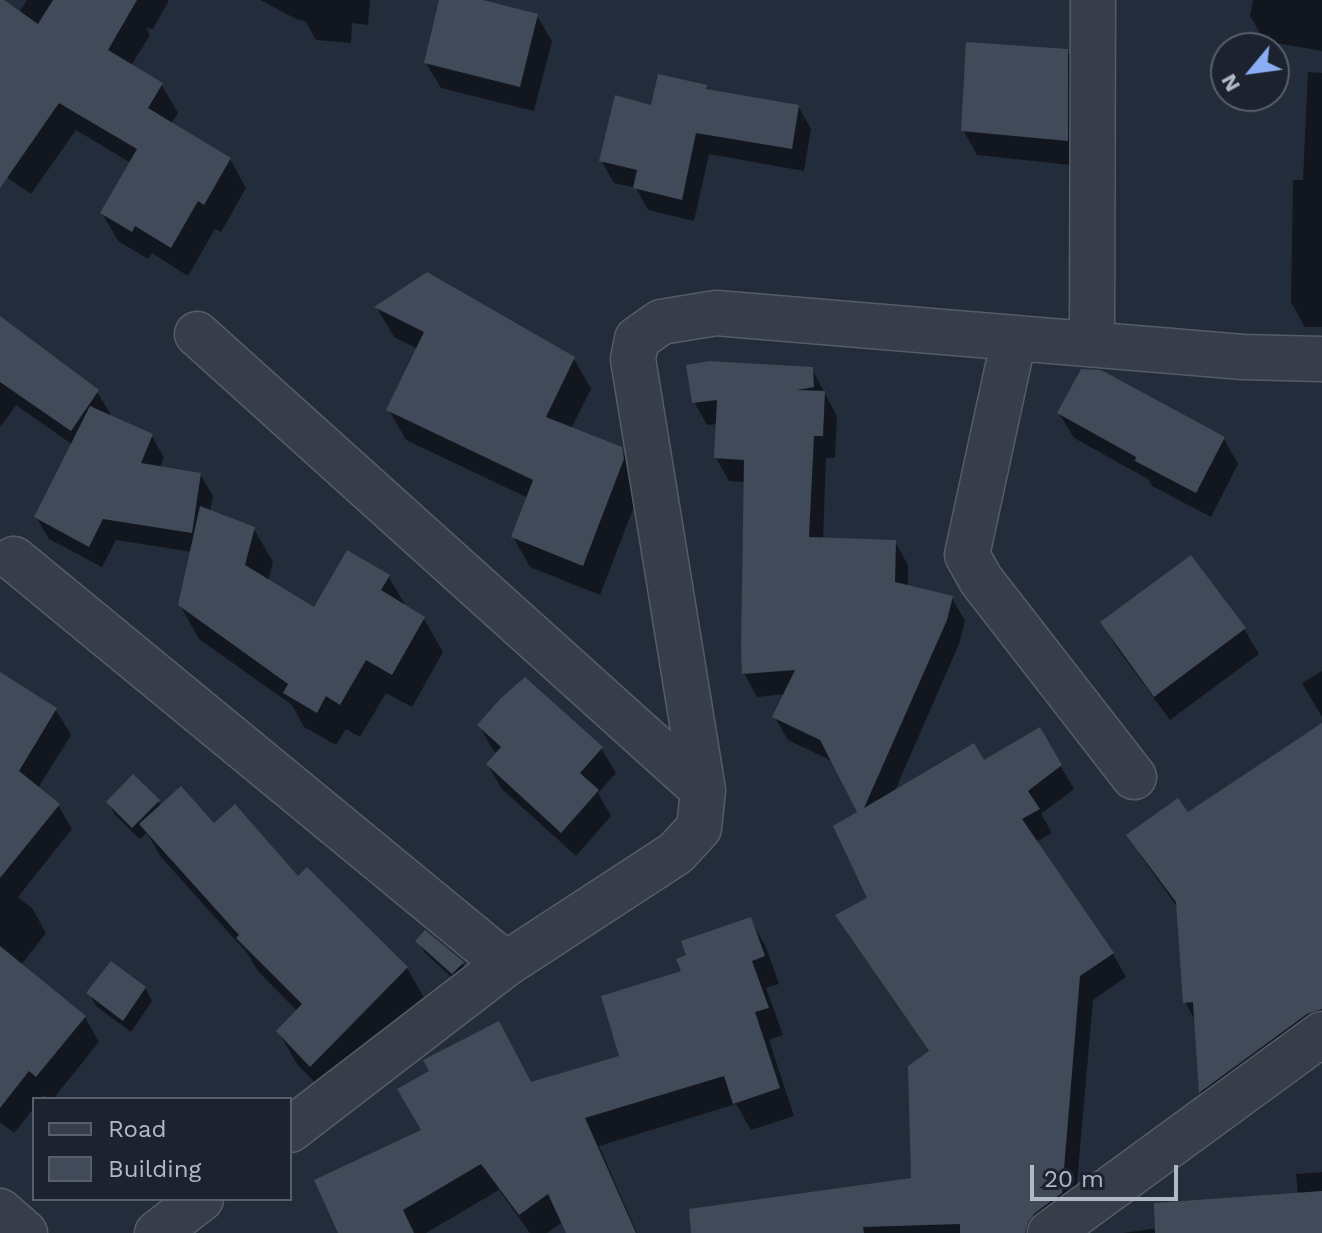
<!DOCTYPE html>
<html>
<head>
<meta charset="utf-8">
<style>
	body { margin:0 }
	#map { position:relative; width:1322px; height:1233px; overflow:hidden; background:#232c3a; font-family:"Work Sans",sans-serif }
	canvas { display:block }
	.legend { position:absolute; left:32px; top:1097px; width:260px; height:104px; box-sizing:border-box; background:#1c232f; border:2px solid #585f6b; margin:0; padding:10px 14px; list-style:none; font-size:24px; color:#b2b9c6 }
	.legend li { display:flex; align-items:center; gap:16px; height:40px }
	.legend b { width:40px; border:2px solid #585f6b }
	.north { position:absolute; left:1210px; top:32px; width:80px; height:80px; box-sizing:border-box; background:#1c232f; border:2px solid #585f6b; border-radius:50%; rotate:241deg; font-size:22px; font-weight:700; line-height:32px; text-align:center; color:#b2b9c6 }
	.north::after { content:''; display:block; margin:auto; width:28px; height:36px; background:#8badf3; clip-path:polygon(50% 0,100% 100%,50% 72%,0 100%) }
	.scale { position:absolute; left:1030px; top:1165px; width:148px; height:36px; box-sizing:border-box; border:4px solid #b2b9c6; border-top:0; padding-left:10px; font-size:24px; line-height:28px; white-space:nowrap; color:#b2b9c6; -webkit-text-stroke:6px #1c232f; paint-order:stroke }
</style>
</head>
<body>
<div id="map">
<canvas width="1322" height="1233"></canvas>
<ul class="legend">
<li><b style="height:10px;background:#373e4a"></b>Road</li>
<li><b style="height:22px;background:#404a59"></b>Building</li>
</ul>
<div class="north">N</div>
<div class="scale">20 m</div>
</div>
<script>
const context = document.querySelector('canvas').getContext('2d');
context.lineJoin = 'round';
function fillPath(path, color) { context.fillStyle = color; context.fill(path, 'evenodd'); }
function stroke(path, color, width, dash) { context.strokeStyle = color; context.lineWidth = width; context.lineCap = dash ? 'butt' : 'round'; context.setLineDash(dash || []); context.stroke(path); }
fillPath(new Path2D(`
	M27 0H169L153 29 146 28 150 35 131 66 161 84 178 113 171 124 230 159 246 188 221 232 215 229 188 276 152 253 148 259 118 241 102 213 131 163 76 130 31 194 5 176 0 183V6L19 13Z
	M260 0H370L368 25 352 23 351 43 316 40 305 21 298 20Z
	M441 0H475L537 16 552 41 534 111 441 88 426 63Z
	M1253 0H1322V51L1265 41 1250 16Z
	M1067 51 1081 76V166L977 155 963 130Z
	M1308 72 1322 73V327H1305L1291 302 1293 180H1303Z
	M706 87 708 91 798 106 811 129 804 171 709 154 694 221 648 210 636 188 614 183 601 160Z
	M377 308 574 359 591 389 571 429 621 449 638 480 640 491 600 595 530 567 513 537 528 498 406 440 389 410 418 349 394 337Z
	M0 319 97 392 111 415 109 417 152 436 164 458 160 468 200 474 213 496 210 512 254 529 273 562 268 581 315 609 388 576 407 608 424 619 443 652 412 707 386 693 360 737 346 729 336 745 304 727 292 705 199 639 180 605 192 552 116 540 102 567 49 539 36 517 73 445 16 405 1 426 0 425Z
	M812 369 837 416 835 458H826L823 539 895 542 908 565V587L952 598 965 621 959 644 894 793 984 762 1039 730 1074 789 1041 814 1052 833 1036 842 1113 954 1126 977 1093 1000 1074 1217 1070 1220 1007 1214 986 1233H708L913 1180 930 1053 851 938 838 916 870 899 860 813 834 762 788 740 774 716 785 694 757 697 744 673 746 482 729 481 716 458 717 424 707 425 694 402Z
	M1059 413 1224 439 1238 464 1211 517 1152 486 1148 479 1074 438Z
	M1102 623 1244 629 1259 654 1170 720 1117 648Z
	M1322 671V717L1302 683Z
	M0 675 56 710 71 735 38 788 58 805 72 829 18 897 32 908 46 933 10 979 0 972Z
	M479 725 601 748 616 773 598 793 611 816 576 856 502 789 488 765 498 754 493 750Z
	M1322 726V1037L1215 1115 1201 1092 1196 1022 1185 1002 1178 908 1143 859 1129 836 1187 815Z
	M158 801 161 807 214 825 407 968 426 1001 330 1098 297 1064 278 1031 298 1012 258 971 247 953 161 857 147 833 140 839 115 815 108 802Z
	M750 919 766 947 779 984 766 988 783 1035 769 1040 794 1116 751 1130 736 1104 599 1146 637 1233H568L563 1222 547 1233H530L499 1190 426 1233H340L531 1084 622 1057 683 972Z
	M418 941 462 963 469 975 460 985 425 953Z
	M145 988 152 1001 131 1032 96 1006 89 993Z
	M0 1015 85 1017 99 1042 53 1099H49L44 1095 41 1099H34V1108L14 1133 0 1122Z
	M1322 1172V1233H1123L1180 1225 1298 1194 1296 1174Z`), '#0007');
fillPath(new Path2D(`
	M0 0H4L38 24 53 0H137L108 50 163 83 148 108 231 158 204 205 198 201 171 248 135 226 132 232 100 213 137 149 59 103 0 188Z
	M439 0H483L538 14 520 87 424 63Z
	M966 42 1068 49V141L961 131Z
	M658 74 707 85 706 89 799 105 792 149 696 133 682 200 633 188 637 170 599 161 615 95 651 105Z
	M427 272 575 357 546 417 622 447 624 459 583 566 511 537 533 480 386 410 424 332 374 307Z
	M0 316 99 390 71 431 0 382Z
	M709 361 813 367 814 387 797 390 825 391 823 436H814L809 537 896 540 895 582 953 596 947 620 864 808 974 743 984 760 1040 727 1062 765 1028 791 1040 809 1022 819 1114 953 1080 976 1062 1193 1035 1213 1028 1222 1025 1233H960V1224L863 1227 864 1233H691L689 1209 911 1178 908 1066 929 1051 835 915 867 898 833 826 857 812 820 740 772 717 795 670 742 674 741 648 744 460 714 458 717 400 692 403 686 365Z
	M1081 369 1101 370 1225 437 1196 493 1135 461 1136 457 1057 413Z
	M90 406 153 434 141 463 201 473 192 533 103 519 89 547 34 517Z
	M200 506 255 527 245 565 314 607 347 550 390 575 381 590 425 617 392 675 366 660 340 705 326 696 317 713 283 693 288 684 178 605Z
	M1191 555 1246 628 1154 697 1100 622Z
	M0 672 57 708 19 771 60 804 0 878Z
	M525 677 603 747 580 773 599 790 561 833 486 764 501 747 477 725 500 699Z
	M1322 723V1009L1307 1014 1199 1093 1193 1002 1183 1003 1176 902 1126 835 1178 798 1188 812Z
	M133 774 160 800 132 828 106 802Z
	M181 786 214 823 235 804 298 876 307 867 408 967 310 1067 276 1031 302 1004 236 938 239 935 139 824Z
	M751 917 765 956 752 961 769 1008 755 1012 780 1088 733 1104 724 1076 585 1118 636 1233H566L548 1194 519 1215 481 1164 403 1210 414 1233H338L314 1180 421 1130 397 1089 429 1071 423 1060 499 1021 531 1082 619 1056 601 996 681 971 676 959 686 955 681 941Z
	M425 930 464 962 452 974 415 941Z
	M0 946 86 1016 36 1077 29 1071 0 1108Z
	M111 961 146 987 123 1021 86 993Z
	M1322 1191V1233H1155L1154 1203Z`), '#404a59');
const street = new Path2D(`
	M197 334 703 790
	M1014 338 967 555 981 580 1134 777
	M1092 344 1093 0
	M14 559 506 964
	M290 1130 506 964 676 853 699 828 703 790 633 359 637 339 661 322 716 313 1243 357 1322 359
	M0 1211 25 1233
	M157 1233 201 1199
	M1050 1233 1322 1034`);
stroke(street, '#555c68', 47);
stroke(street, '#373e4a', 44);
</script>
</body>
</html>
